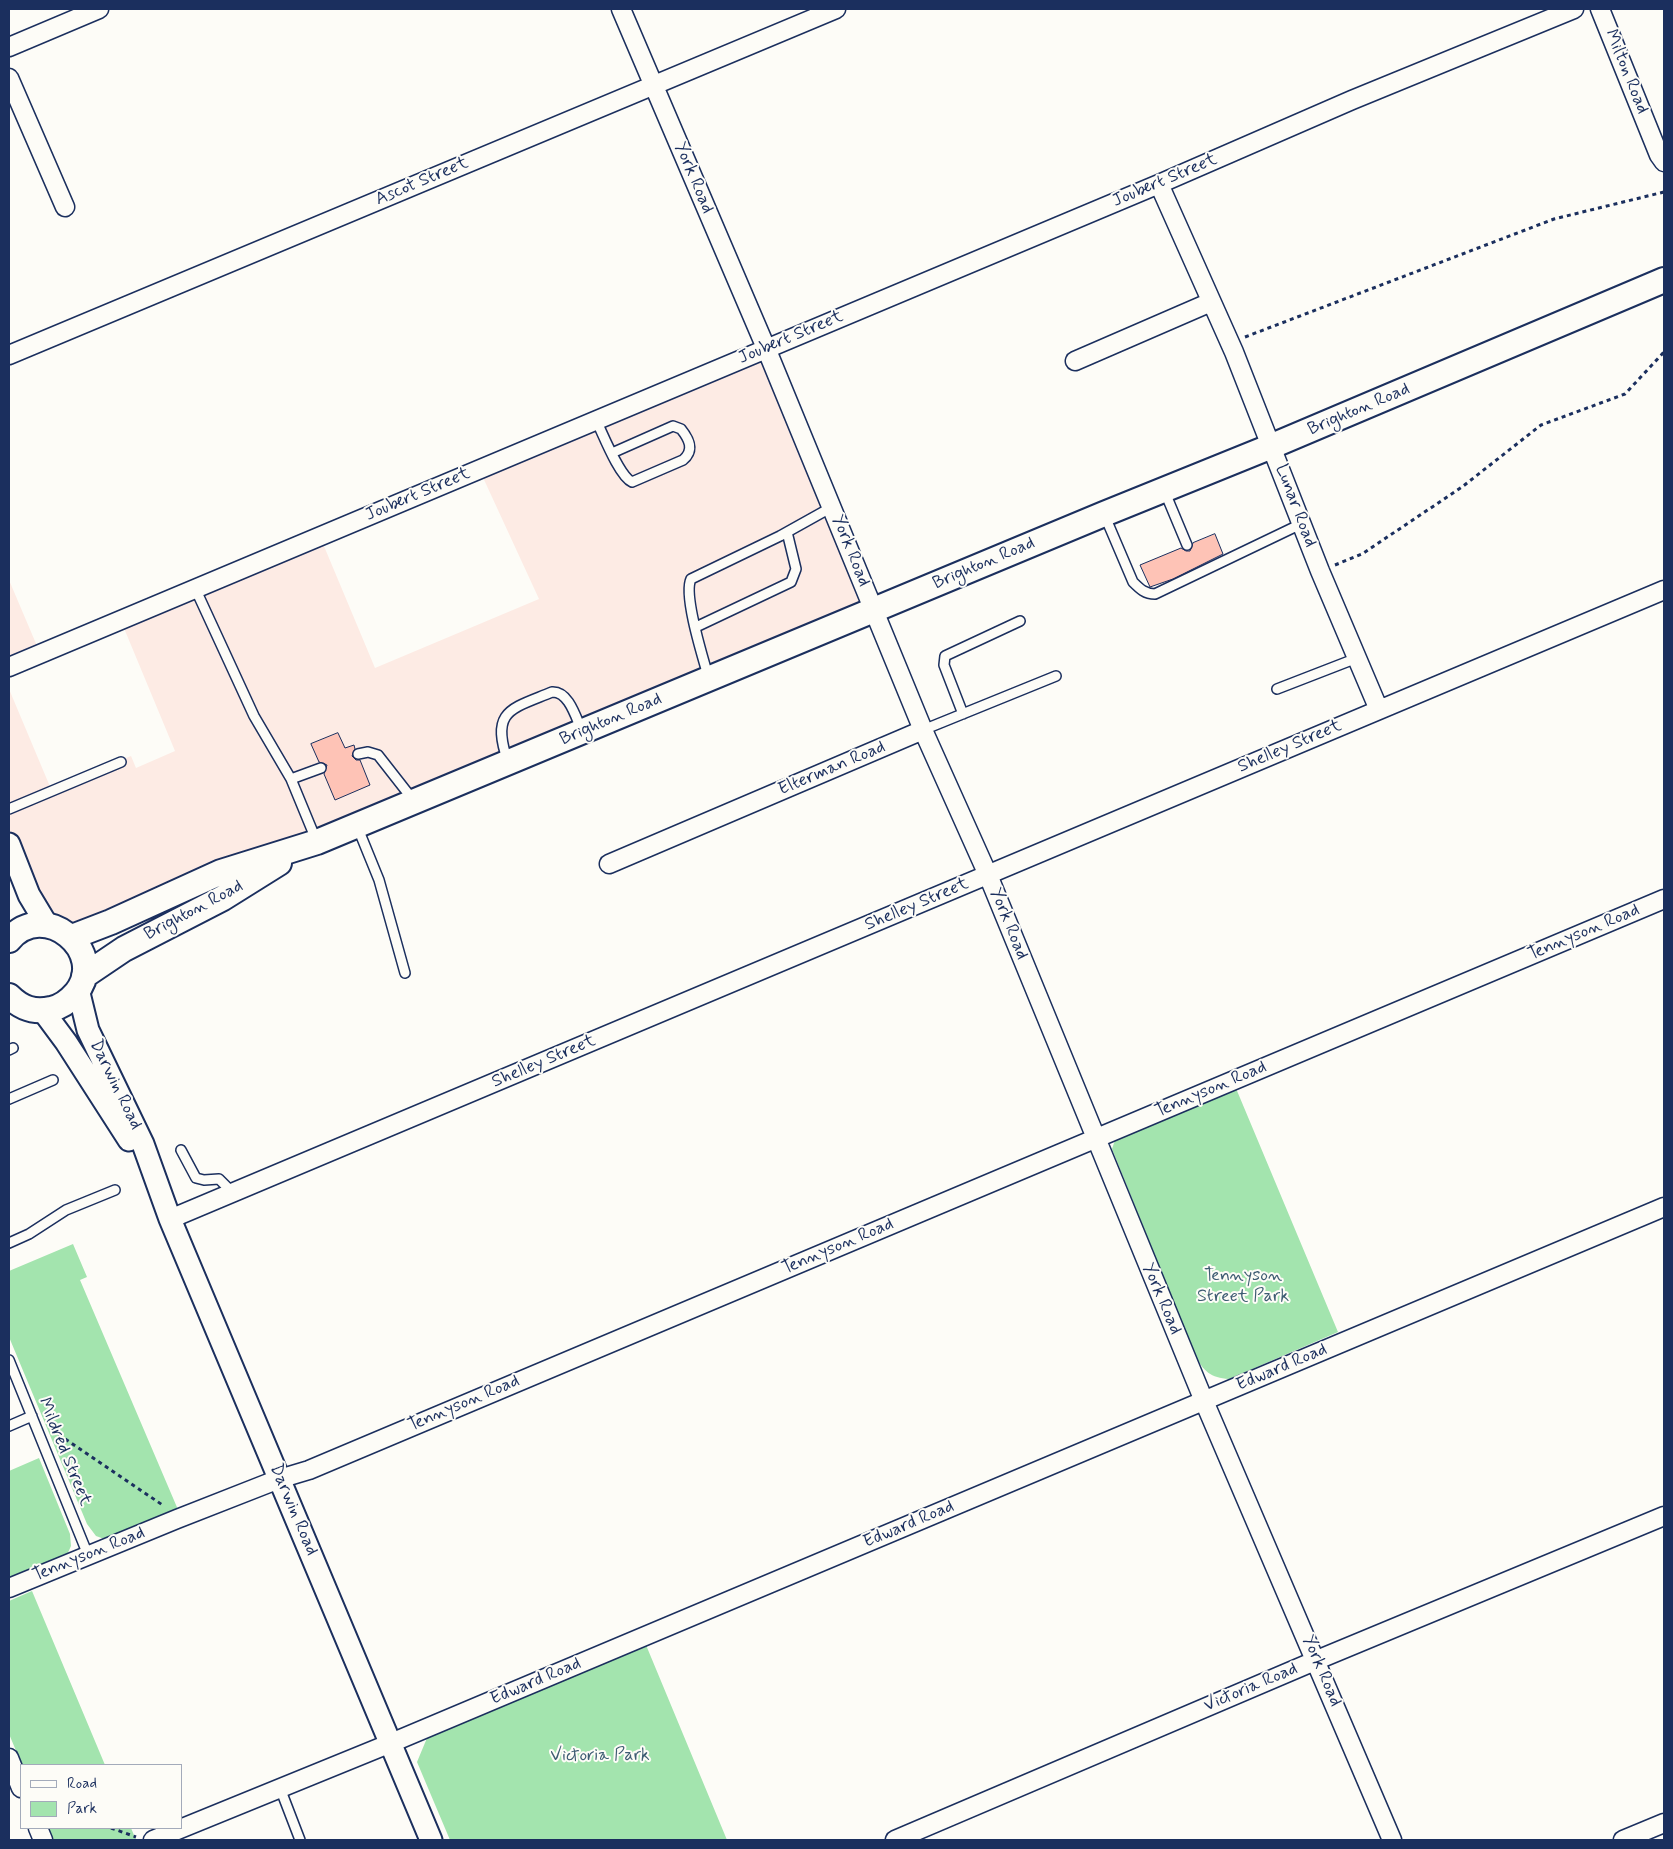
<!DOCTYPE html>
<html>
<head>
<meta charset="utf-8">
<style>
	body { margin:0 }
	#map { position:relative; width:1673px; height:1849px; overflow:hidden; background:#fdfcf7; font-family:Mynerve,sans-serif }
	canvas { display:block }
	.frame { position:absolute; inset:0; border:10px solid #1b2f5e; pointer-events:none }
	.legend { position:absolute; left:20px; top:1764px; width:162px; height:65px; box-sizing:border-box; background:#fdfcf7; border:1px solid #a3aaba; margin:0; padding:6px 9px; list-style:none; font-size:15px; color:#1b2f5e }
	.legend li { display:flex; align-items:center; gap:10px; height:25px }
	.legend b { width:25px; border:1px solid #a3aaba }
</style>
</head>
<body>
<div id="map">
<canvas width="1673" height="1849"></canvas>
<div class="frame"></div>
<ul class="legend">
<li><b style="height:6px;background:#fdfcf7"></b>Road</li>
<li><b style="height:14px;background:#a3e4ae"></b>Park</li>
</ul>
</div>
<script>
const context = document.querySelector('canvas').getContext('2d');
context.lineJoin = 'round';
function fillPath(path, color) { context.fillStyle = color; context.fill(path, 'evenodd'); }
function stroke(path, color, width, dash) { context.strokeStyle = color; context.lineWidth = width; context.lineCap = dash ? 'butt' : 'round'; context.setLineDash(dash || []); context.stroke(path); }
function drawText(font, color, halo, rows, align = 'center') {
  context.font = font + ' Mynerve,sans-serif'; context.lineWidth = 4; context.setLineDash([]); context.textBaseline = 'middle'; context.strokeStyle = halo; context.fillStyle = color; for (const [text, x, y, turn = 0] of rows) {
    context.save(); context.translate(x, y); context.rotate((+turn || 0) * Math.PI / 180); context.textAlign = isNaN(turn) ? turn : align; if (halo) context.strokeText(text, 0, 0); context.fillText(text, 0, 0); context.restore();
  }
}
fillPath(new Path2D(`
	M765 349 872 609 304 845 61 929 9 842V689L51 789 131 756 136 768 175 751 121 621 321 539 375 668 539 599 480 471Z
	M9 580 40 653 9 666Z`), '#fdebe4');
fillPath(new Path2D(`
	M1235 1086 1338 1332 1229 1379C1211 1378 1203 1371 1195 1355L1112 1149 1116 1137Z
	M73 1244 87 1277 80 1280 179 1512 107 1540 96 1536 87 1524 9 1337V1271Z
	M39 1458 70 1534 71 1546 66 1557 9 1583V1471Z
	M32 1591 105 1765H22L9 1734V1601Z
	M646 1645 727 1840H450L417 1762 427 1738Z
	M48 1828H131L136 1840H53Z`), '#a3e4ae');
const building = new Path2D(`
	M1215 534 1223 554 1173 579 1150 587 1140 565 1181 548 1186 551H1190L1193 543Z
	M338 733 345 748 354 745 355 749 352 756 356 760H360L370 785 335 800 324 774 327 765 319 762 311 744Z`);
fillPath(building, '#fec3b6');
stroke(building, '#1b2f5e', 1);
const service = new Path2D(`
	M596 420C603 434 619 476 632 482L683 460C695 450 689 439 681 429L673 426 612 453
	M1164 490 1187 545
	M1104 514 1133 582C1140 589 1145 594 1155 594L1301 524
	M195 588 254 716 291 779 317 842
	M696 627 791 582 796 569 787 532
	M709 679C703 658 683 595 691 579L780 536 832 507
	M1277 689 1357 658
	M963 714 944 665 945 656 1020 621
	M923 730 1056 676
	M358 754 368 752 378 755 414 801
	M508 762C490 710 511 709 552 692 569 691 576 718 582 731
	M291 779 321 768
	M9 809 121 762
	M357 826 379 880 405 973
	M9 1050 13 1048
	M9 1099 53 1080
	M181 1150 196 1178 204 1180 219 1179 232 1192
	M9 1243 29 1234 66 1210 115 1190
	M9 1360 88 1555
	M9 1426 32 1416
	M280 1788 300 1840`);
const minor = new Path2D(`
	M621 9 766 348 923 730 988 875 1204 1401 1392 1840
	M1600 9 1659 155 1664 162
	M9 47 99 9
	M9 78 65 207
	M1159 184 1234 352 1320 571 1379 710
	M9 355 836 9
	M1075 361 1211 302
	M9 667 1159 184 1352 100 1574 9
	M609 864 923 730
	M170 1219 1664 590
	M9 1588 177 1519 279 1479 309 1470 1664 899
	M9 1758 21 1788
	M38 1828 43 1840
	M153 1840 391 1743 1664 1207
	M895 1840 1317 1660 1664 1516
	M1623 1840 1664 1823`);
const tertiary = new Path2D(`
	M9 844 29 895 47 925
	M78 989 88 1030 143 1144 170 1219 431 1840
	M43 1011 66 1042 129 1140`);
const secondary = new Path2D(`
	M72 937 111 922 221 872 317 842 1104 514 1272 446 1664 280
	M9 940C44 898 109 952 76 993 69 1001 62 1007 51 1009 34 1013 21 1008 9 996
	M84 976 124 949 223 898 279 863`);
stroke(service, '#1b2f5e', 12);
stroke(minor, '#1b2f5e', 21);
stroke(tertiary, '#1b2f5e', 25);
stroke(secondary, '#1b2f5e', 28);
stroke(new Path2D(`
	M1245 337 1554 219 1664 192
	M1335 565 1362 554 1462 487 1541 425 1625 394 1664 352
	M52 1430 164 1506
	M111 1828 136 1837`), '#1b2f5e', 3, [4, 4]);
stroke(service, '#fdfcf7', 9);
stroke(minor, '#fdfcf7', 18);
stroke(tertiary, '#fdfcf7', 21);
stroke(secondary, '#fdfcf7', 24);
drawText('18px', '#1b2f5e', '#fdfcf7', [
	["Milton Road",1626,72,68],
	["York Road",693,178,67],
	["Joubert Street",1165,181,-23],
	["Ascot Street",422,182,-23],
	["Joubert Street",791,338,-23],
	["Brighton Road",1359,410,-23],
	["Joubert Street",418,495,-23],
	["Lunar Road",1295,506,69],
	["York Road",850,551,68],
	["Brighton Road",984,564,-23],
	["Brighton Road",611,720,-23],
	["Shelley Street",1290,747,-23],
	["Elterman Road",832,769,-23],
	["Shelley Street",917,905,-23],
	["Brighton Road",194,911,-28],
	["York Road",1008,924,68],
	["Tennyson Road",1584,933,-23],
	["Shelley Street",544,1062,-23],
	["Darwin Road",115,1085,64],
	["Tennyson Road",1211,1090,-23],
	["Tennyson Road",838,1247,-23],
	["York Road",1161,1299,67],
	["Edward Road",1282,1368,-23],
	["Tennyson Road",464,1404,-23],
	["Mildred Street",64,1452,68],
	["Darwin Road",293,1510,67],
	["Edward Road",909,1525,-23],
	["Tennyson Road",89,1555,-22],
	["York Road",1321,1671,67],
	["Edward Road",536,1682,-23],
	["Victoria Road",1251,1688,-23]
]);
drawText('18px', '#3d5c72', '#fdfcf7', [
	["Tennyson",1243,1276],
	["Street Park",1243,1297],
	["Victoria Park",600,1756]
]);
</script>
</body>
</html>
